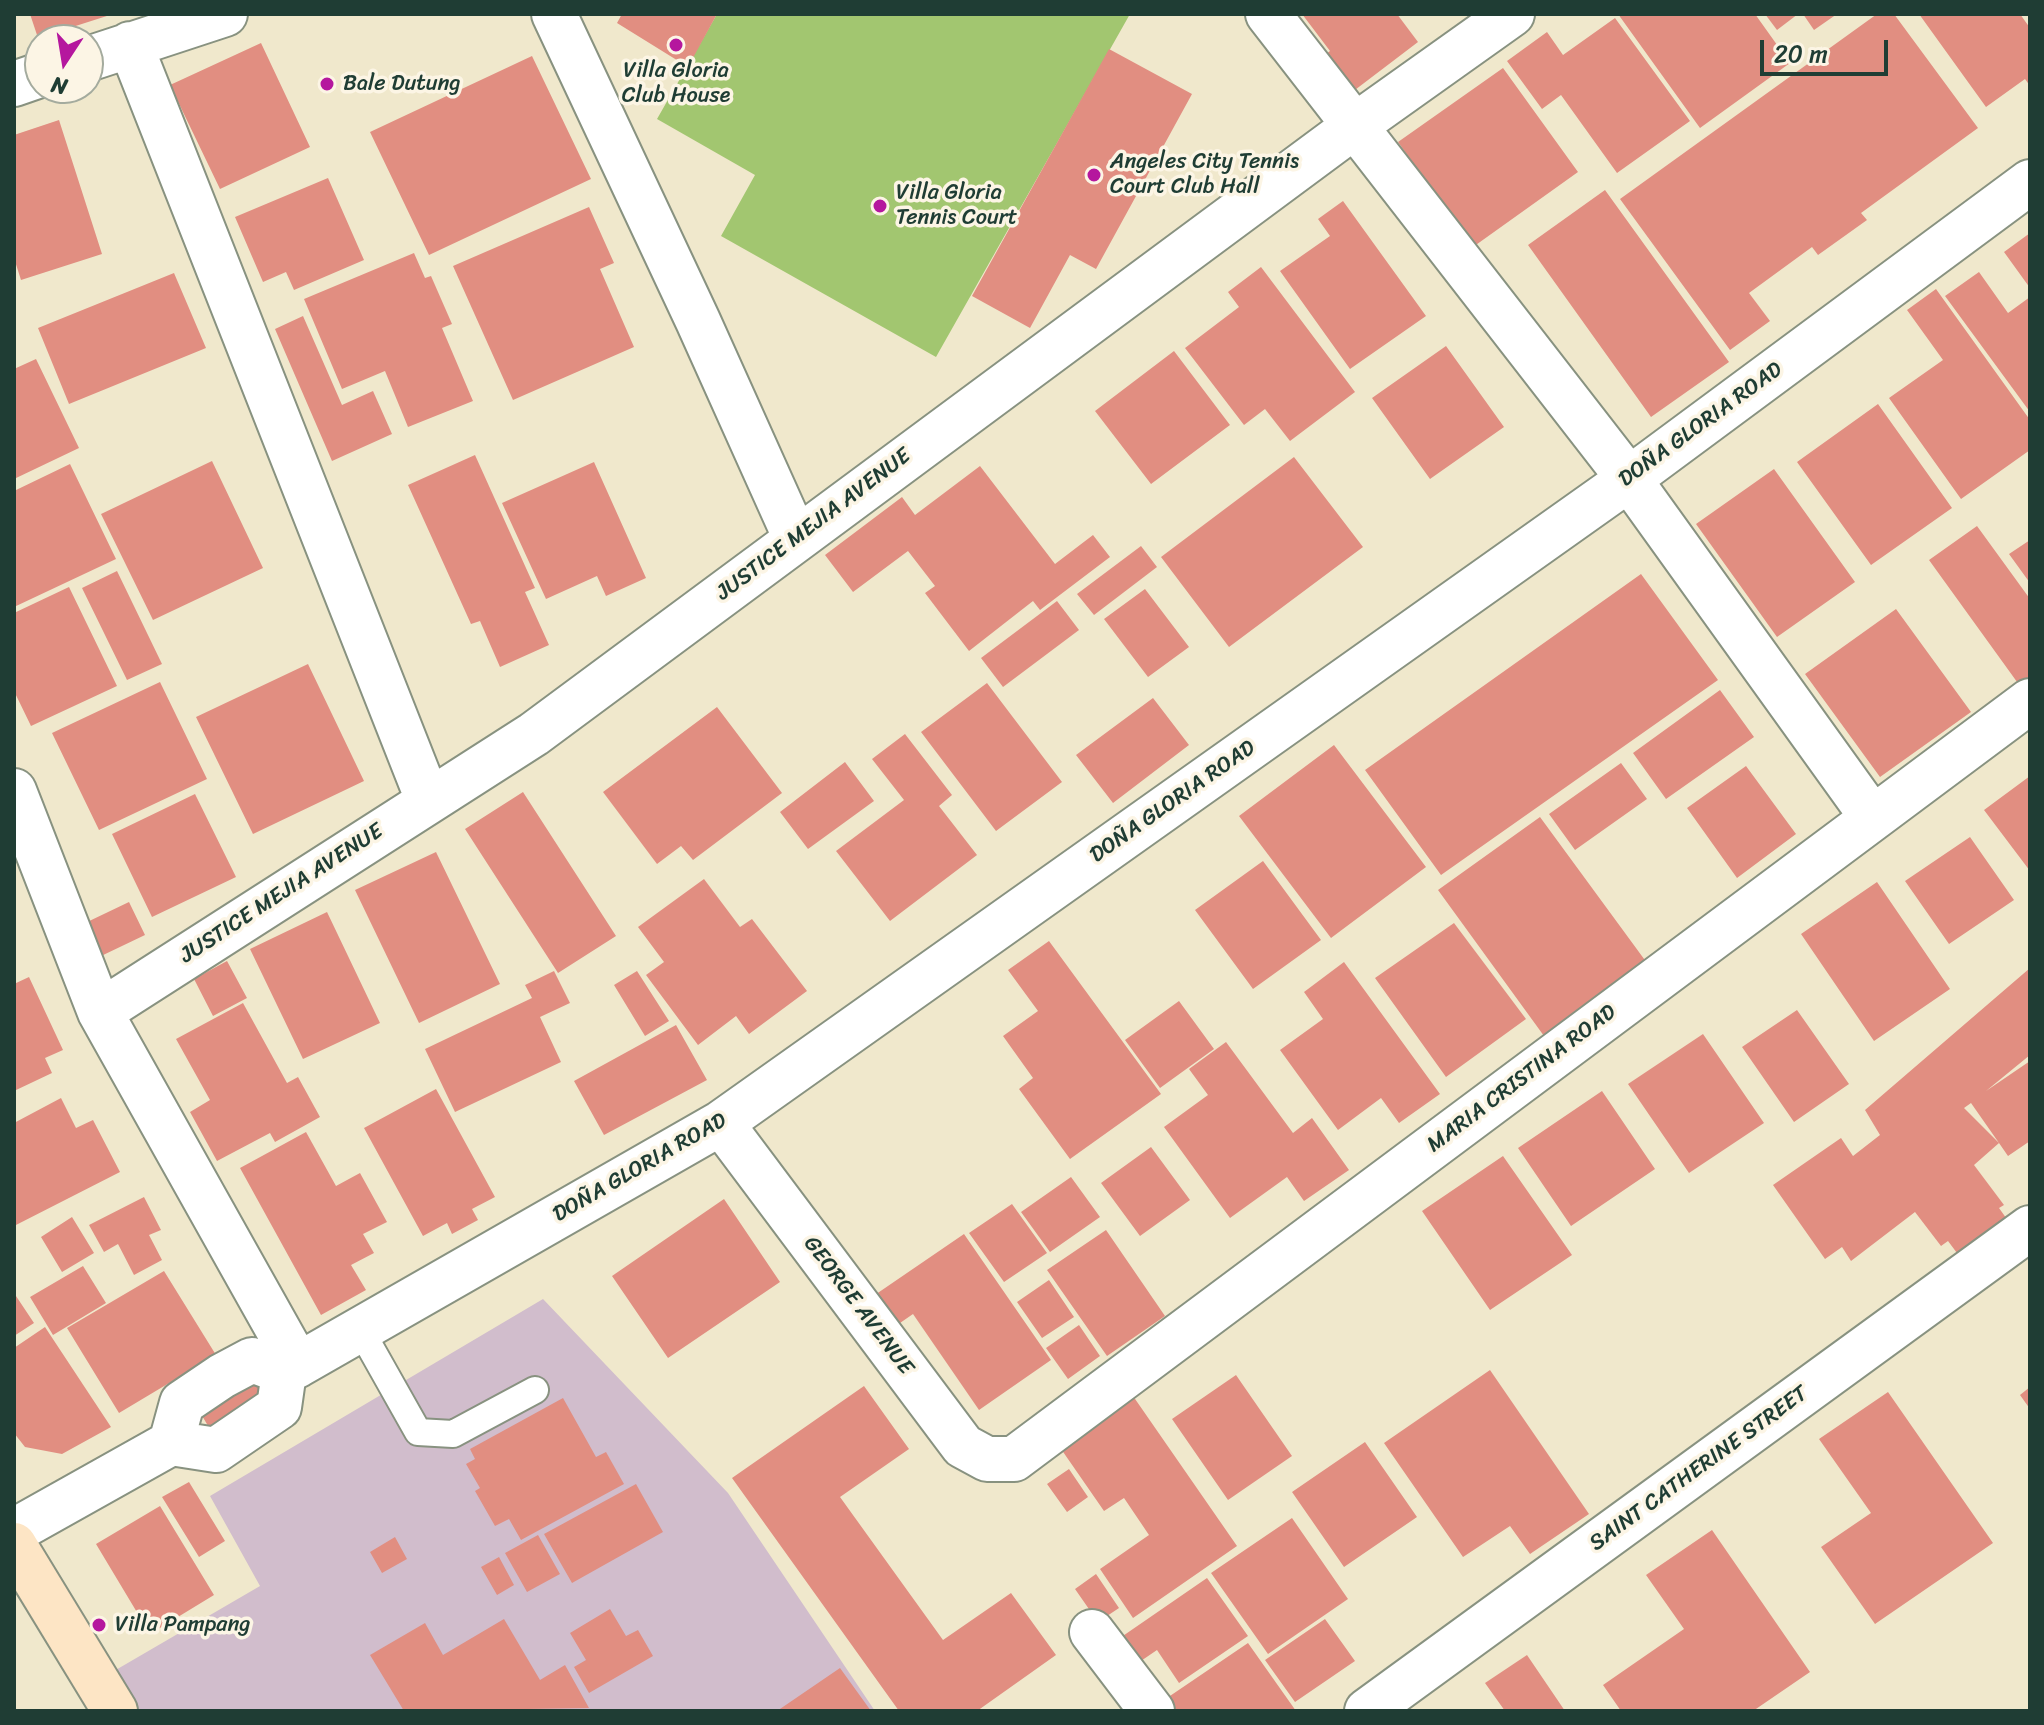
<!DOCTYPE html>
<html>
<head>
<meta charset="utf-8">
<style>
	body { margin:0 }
	#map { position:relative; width:2044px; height:1725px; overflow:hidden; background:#f0e8cc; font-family:Sriracha,sans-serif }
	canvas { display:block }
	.frame { position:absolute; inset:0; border:16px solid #1f3d34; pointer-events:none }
	.north { position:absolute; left:24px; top:24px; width:80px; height:80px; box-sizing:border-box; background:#fcf5e5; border:2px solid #a4ab9e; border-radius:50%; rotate:192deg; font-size:22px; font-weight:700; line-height:32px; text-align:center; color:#1f3d34 }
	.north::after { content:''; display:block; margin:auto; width:28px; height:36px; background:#b5179e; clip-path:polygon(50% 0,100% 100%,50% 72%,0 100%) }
	.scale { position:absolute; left:1760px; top:40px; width:128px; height:36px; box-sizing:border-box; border:4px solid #1f3d34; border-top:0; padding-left:10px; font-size:24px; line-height:28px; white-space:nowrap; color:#1f3d34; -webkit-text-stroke:6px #fcf5e5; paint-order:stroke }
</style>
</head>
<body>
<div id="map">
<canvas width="2044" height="1725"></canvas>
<div class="frame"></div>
<div class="north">N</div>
<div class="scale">20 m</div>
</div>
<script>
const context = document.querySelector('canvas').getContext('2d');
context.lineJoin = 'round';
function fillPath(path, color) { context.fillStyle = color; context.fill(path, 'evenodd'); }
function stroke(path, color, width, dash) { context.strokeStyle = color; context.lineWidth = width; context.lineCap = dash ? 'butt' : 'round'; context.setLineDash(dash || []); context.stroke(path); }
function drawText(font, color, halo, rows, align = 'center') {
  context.font = font + ' Sriracha,sans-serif'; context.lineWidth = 7; context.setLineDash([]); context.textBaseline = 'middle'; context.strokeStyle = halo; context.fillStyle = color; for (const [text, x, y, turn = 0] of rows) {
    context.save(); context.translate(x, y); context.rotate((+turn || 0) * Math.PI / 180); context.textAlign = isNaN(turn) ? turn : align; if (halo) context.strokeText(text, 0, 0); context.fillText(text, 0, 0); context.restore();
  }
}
fillPath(new Path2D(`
	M543 1299 728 1493 875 1711H140L114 1671 260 1586 210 1496Z`), '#d1bdcc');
fillPath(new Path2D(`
	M717 14H1130L936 357 721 236 755 175 657 119Z`), '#a2c670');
fillPath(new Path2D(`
	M30 14H110V15L38 38Z
	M622 14H717L688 67 617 23Z
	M1302 14H1397L1418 42 1347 96 1318 60 1330 51Z
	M1618 14H1755L1790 63 1700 128Z
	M1765 14H1798L1777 30Z
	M1803 14H1837L1814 30Z
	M1877 14H1894L1978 128 1861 213 1867 220 1818 255 1812 247 1749 293 1770 321 1730 350 1620 199Z
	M1919 14H2020L2030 28V86L2025 79 1986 107Z
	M1615 18 1690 121 1617 173 1561 95 1542 109 1507 61 1547 32 1563 55Z
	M261 43 310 147 220 189 170 85Z
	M1109 49 1192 94 1096 269 1070 255 1030 328 972 296Z
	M532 56 591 179 429 255 370 132Z
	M1503 68 1578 172 1473 247 1398 142Z
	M59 120 102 254 21 280 14 258V135Z
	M328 178 364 260 294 290 286 272 263 282 235 217Z
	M1605 190 1729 362 1651 417 1528 245Z
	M1343 201 1426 316 1350 369 1280 271 1330 236 1318 219Z
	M589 207 614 263 600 269 634 347 513 400 453 266Z
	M2030 233V288L2004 252Z
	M414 253 425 278 431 276 452 324 442 328 473 401 408 427 385 371 342 389 304 299Z
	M1261 267 1355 392 1290 441 1265 409 1244 425 1185 348 1239 307 1228 292Z
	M1979 272 2008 313 2030 297V412L1945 296Z
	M174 273 206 348 69 404 38 328Z
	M1936 289 2030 420V450L1961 499 1889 398 1943 360 1907 310Z
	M303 316 342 405 373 391 392 434 332 461 275 329Z
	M1446 346 1504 427 1430 479 1372 398Z
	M1174 351 1230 425 1151 484 1095 411Z
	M36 359 79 448 14 479V369Z
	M1878 404 1952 508 1871 565 1797 462Z
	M475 455 535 588 525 592 549 645 500 667 480 621 471 624 408 485Z
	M1294 457 1363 547 1229 647 1161 557Z
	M212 461 263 568 153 620 101 514Z
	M594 462 646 578 606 596 597 576 546 599 502 503Z
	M70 464 116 559 14 607V491Z
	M980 466 1055 564 1093 535 1110 557 1040 610 1033 601 969 651 925 593 935 586 908 551 853 592 825 555 902 497 915 515Z
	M1774 469 1855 582 1777 637 1696 524Z
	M1977 526 2030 599V689L2025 693 1929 560Z
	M2030 540V583L2009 554Z
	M1141 546 1157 567 1094 615 1077 594Z
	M117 571 162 664 127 680 82 588Z
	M1641 574 1718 680 1441 875 1365 770Z
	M69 587 117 686 31 726 14 691V613Z
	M1145 589 1189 647 1148 677 1104 619Z
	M1057 601 1079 630 1003 687 981 658Z
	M1896 609 1971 712 1880 777 1805 674Z
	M308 664 364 781 253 834 196 717Z
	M160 682 207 779 99 830 52 733Z
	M987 683 1062 782 996 831 921 732Z
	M1720 690 1754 737 1666 799 1633 753Z
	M1153 698 1189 745 1113 803 1076 755Z
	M717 707 782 793 693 860 681 846 657 864 603 792Z
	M905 734 952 795 939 806 977 855 890 921 836 851 904 800 872 759Z
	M1334 745 1426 867 1331 938 1239 816Z
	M845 762 874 801 808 849 780 812Z
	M1621 763 1647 799 1575 850 1549 814Z
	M1746 766 1796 834 1737 878 1687 808Z
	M2030 776V871L1984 810Z
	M523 792 616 936 558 973 465 829Z
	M195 794 236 877 152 917 112 834Z
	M1540 817 1647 963 1544 1036 1438 890Z
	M1970 837 2014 900 1949 944 1905 881Z
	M436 852 500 984 419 1023 355 890Z
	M1263 861 1321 940 1253 989 1195 910Z
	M704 879 740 927 752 919 807 991 749 1034 736 1016 698 1045 646 975 664 962 638 927Z
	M1877 882 1950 989 1874 1041 1801 934Z
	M129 902 145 935 99 957 83 924Z
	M327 912 380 1023 303 1059 250 949Z
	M1454 923 1526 1019 1446 1077 1375 978Z
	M1049 941 1161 1094 1070 1159 1019 1089 1033 1078 1003 1036 1038 1011 1008 970Z
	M227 961 247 998 213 1016 194 979Z
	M1344 962 1440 1094 1399 1123 1381 1098 1338 1130 1280 1050 1323 1019 1304 992Z
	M2030 968V1055L1986 1091 2030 1061V1141L2008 1156 1999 1143 1974 1165 2004 1205 1999 1208 2009 1222 1957 1253 1948 1241 1941 1246 1915 1212 1851 1261 1842 1247 1825 1259 1773 1185 1841 1138 1853 1156 1880 1135 1865 1110ZM1971 1103 1999 1143 1964 1108Z
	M554 971 570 1003 540 1017 561 1062 455 1112 425 1049 532 998 525 985Z
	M637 971 669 1021 645 1036 614 985Z
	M29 977 63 1050 45 1058 52 1073 14 1091V984Z
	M1179 1001 1214 1049 1160 1088 1125 1040Z
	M243 1003 287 1083 298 1077 320 1117 275 1142 270 1133 217 1161 190 1112 210 1100 176 1039Z
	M1797 1010 1849 1084 1794 1122 1742 1047Z
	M676 1025 707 1080 604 1135 574 1081Z
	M1703 1034 1764 1123 1689 1173 1628 1084Z
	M1226 1042 1293 1133 1312 1118 1349 1170 1304 1201 1287 1177 1230 1218 1164 1127 1208 1095 1189 1069Z
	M436 1089 495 1197 472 1209 478 1220 452 1234 447 1223 423 1236 364 1128Z
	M1602 1091 1655 1169 1571 1226 1518 1148Z
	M61 1098 76 1128 93 1120 120 1172 14 1226V1123Z
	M306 1132 336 1186 360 1173 387 1222 363 1234 374 1253 351 1265 366 1290 321 1315 240 1168Z
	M1151 1147 1190 1200 1140 1236 1101 1183Z
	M1503 1156 1572 1255 1490 1310 1422 1211Z
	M1071 1177 1100 1217 1050 1252 1021 1212Z
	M144 1197 161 1230 149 1235 162 1260 134 1275 118 1244 104 1252 89 1225Z
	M724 1199 780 1282 668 1358 612 1276Z
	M1012 1204 1047 1253 1004 1282 969 1233Z
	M72 1217 94 1253 62 1272 41 1237Z
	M1106 1230 1165 1316 1107 1356 1047 1270Z
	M964 1234 1051 1360 979 1410 913 1314 887 1332 866 1301Z
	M83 1266 106 1303 53 1335 30 1297Z
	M164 1271 216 1355 119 1413 67 1328Z
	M1049 1280 1074 1317 1042 1338 1017 1302Z
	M14 1293 34 1323 14 1336Z
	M1079 1325 1100 1356 1068 1379 1046 1348Z
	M45 1327 111 1427 62 1454 25 1447 14 1433V1348Z
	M1490 1370 1589 1514 1530 1554 1510 1526 1463 1557 1384 1443Z
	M1236 1375 1292 1456 1228 1500 1172 1419Z
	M264 1376 277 1398 214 1436 201 1414Z
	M864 1386 909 1449 840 1497 943 1640 1011 1593 1056 1655 977 1711H899L732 1478Z
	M2030 1387V1409L2020 1395Z
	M1888 1392 1993 1543 1875 1624 1821 1547 1871 1513 1819 1439Z
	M1133 1396 1237 1546 1133 1618 1100 1569 1149 1535 1124 1498 1104 1511 1059 1446Z
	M563 1398 596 1457 606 1452 624 1484 521 1540 509 1519 495 1526 475 1491 480 1488 466 1464 475 1459 470 1449Z
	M1365 1442 1417 1517 1344 1567 1292 1492Z
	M1069 1469 1088 1497 1067 1512 1047 1484Z
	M189 1482 225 1541 199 1557 162 1497Z
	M636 1484 663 1532 572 1583 544 1534Z
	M160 1506 214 1595 150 1634 96 1544Z
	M1292 1518 1348 1599 1268 1654 1211 1573Z
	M1712 1530 1810 1672 1753 1711H1621L1603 1685 1684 1629 1646 1575Z
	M538 1535 560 1574 527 1592 505 1553Z
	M395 1537 407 1559 382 1573 370 1552Z
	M499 1557 514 1585 497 1595 481 1567Z
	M1096 1574 1119 1608 1098 1622 1075 1589Z
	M1207 1578 1248 1636 1179 1683 1157 1650 1135 1665 1117 1640Z
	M610 1609 626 1636 638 1630 653 1656 589 1693 574 1667 586 1660 570 1633Z
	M504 1619 540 1680 565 1665 589 1708 404 1711 370 1655 425 1623 443 1655Z
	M1325 1619 1355 1661 1295 1702 1265 1660Z
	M1248 1643 1296 1711H1172L1164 1700Z
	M1527 1655 1565 1711H1505L1485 1683Z
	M840 1668 871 1711H777Z`), '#e18e81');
const service = new Path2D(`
	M360 1329 418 1432 453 1434 535 1390`);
const minor = new Path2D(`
	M554 14 698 321 796 539
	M1268 14 1629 479 1872 817
	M130 44 428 800
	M88 59 225 14
	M14 84 40 75
	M14 791 100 1012 298 1365
	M100 1012 534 734 1356 125 1512 14
	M721 1123 963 1446 987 1459H1014L2030 701
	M171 1443 182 1403 222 1376 252 1360 284 1372 298 1365 721 1123 1629 479 2030 182
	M14 1531 171 1443 216 1450 279 1407 284 1372
	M1092 1632 1152 1711
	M1367 1711 2030 1228`);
const secondary = new Path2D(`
	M14 1545 115 1711`);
stroke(service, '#889280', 30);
stroke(minor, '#889280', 48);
stroke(secondary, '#889280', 48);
stroke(service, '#fff', 26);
stroke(minor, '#fff', 44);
stroke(secondary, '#fde5c5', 44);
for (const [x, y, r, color] of [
	[676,45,8,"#b5179e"],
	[327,84,8,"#b5179e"],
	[1094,175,8,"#b5179e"],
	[880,206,8,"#b5179e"],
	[99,1625,8,"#b5179e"]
]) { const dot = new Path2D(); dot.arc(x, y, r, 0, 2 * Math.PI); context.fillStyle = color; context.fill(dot); stroke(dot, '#fcf5e5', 3); }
drawText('22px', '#1f3d34', '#fcf5e5', [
	["Villa Gloria",676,71,"center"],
	["Club House",676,96,"center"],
	["Bale Dutung",343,84],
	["Angeles City Tennis",1110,162],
	["Court Club Hall",1110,187],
	["Villa Gloria",896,193],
	["Tennis Court",896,218],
	["Villa Pampang",115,1625]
], 'left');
drawText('22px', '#1f3d34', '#fcf5e5', [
	["DOÑA GLORIA ROAD",1701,425,-36],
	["JUSTICE MEJIA AVENUE",814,525,-37],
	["DOÑA GLORIA ROAD",1173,802,-35],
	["JUSTICE MEJIA AVENUE",282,894,-33],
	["MARIA CRISTINA ROAD",1522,1079,-37],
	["DOÑA GLORIA ROAD",640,1168,-30],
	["GEORGE AVENUE",858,1306,53],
	["SAINT CATHERINE STREET",1699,1469,-36]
]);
</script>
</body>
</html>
